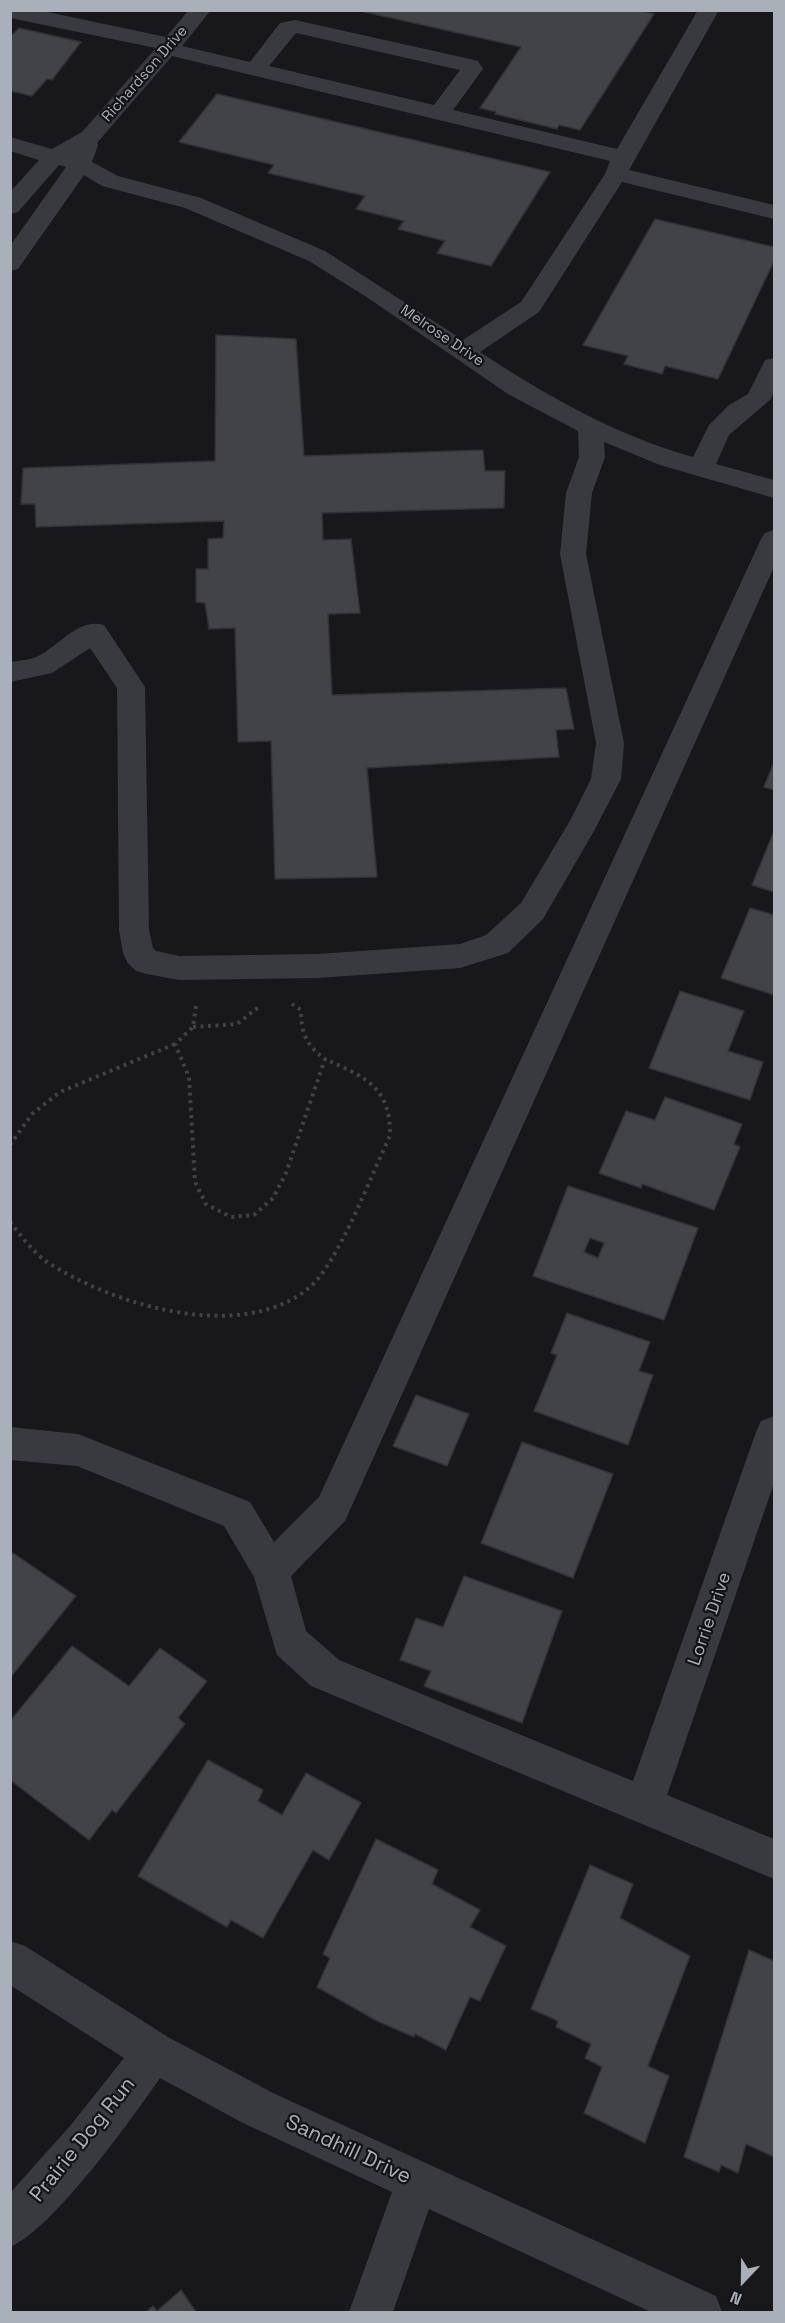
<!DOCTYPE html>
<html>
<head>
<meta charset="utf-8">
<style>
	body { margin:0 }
	#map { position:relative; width:785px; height:2323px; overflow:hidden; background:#18181a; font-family:"Space Grotesk",sans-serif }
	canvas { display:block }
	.frame { position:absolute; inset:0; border:12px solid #aab0ba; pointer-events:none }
	.north { position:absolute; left:713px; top:2251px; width:60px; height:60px; -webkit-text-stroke:4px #131315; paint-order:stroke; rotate:202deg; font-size:16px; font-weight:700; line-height:24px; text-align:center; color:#aab0ba }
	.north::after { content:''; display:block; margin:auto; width:21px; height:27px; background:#aab0ba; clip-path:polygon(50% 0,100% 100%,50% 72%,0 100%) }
</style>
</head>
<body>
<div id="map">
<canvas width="785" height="2323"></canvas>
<div class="frame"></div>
<div class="north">N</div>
</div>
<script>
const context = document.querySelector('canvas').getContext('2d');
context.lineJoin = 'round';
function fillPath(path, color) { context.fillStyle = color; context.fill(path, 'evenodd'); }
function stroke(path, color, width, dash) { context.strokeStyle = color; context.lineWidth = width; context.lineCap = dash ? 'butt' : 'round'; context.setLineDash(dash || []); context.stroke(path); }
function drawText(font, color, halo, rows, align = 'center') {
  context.font = font + ' "Space Grotesk",sans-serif'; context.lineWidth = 4.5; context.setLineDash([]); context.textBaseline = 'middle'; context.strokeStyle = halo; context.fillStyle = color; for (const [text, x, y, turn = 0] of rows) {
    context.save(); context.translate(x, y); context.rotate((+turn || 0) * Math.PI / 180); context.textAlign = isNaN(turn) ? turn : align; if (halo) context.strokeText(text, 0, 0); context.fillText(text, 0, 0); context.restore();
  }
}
const building = new Path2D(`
	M356 10H638L654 14 580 130 559 125 557 129 495 114 496 112 480 108 521 47Z
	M19 28 81 42 52 80 47 79 32 96 10 91V37Z
	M217 94 550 172 491 266 437 253 445 241 398 229 404 221 356 209 365 196 268 173 274 165 179 142Z
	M655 219 774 247V261L718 379 665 366 662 374 624 364 628 356 583 345Z
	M216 335 296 339 304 456 483 450 485 471H505L504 508 322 513 323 540 351 539 360 613 328 614 332 695 566 688 574 729 556 730 559 757 367 768 377 877 275 879 271 741 238 742 235 628 209 629 205 603 196 602V569H208V539L223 538 224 521 36 527 35 504H21L23 468 215 461Z
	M774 762V790L764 787Z
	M774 831V892L752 885Z
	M750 908 774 915V995L721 978Z
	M680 991 744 1011 728 1051 763 1062 750 1100 649 1068Z
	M665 1097 742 1124 734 1144 740 1147 714 1210 642 1184 641 1188 599 1173 626 1111 655 1120Z
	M568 1186 698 1228 664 1320 533 1276ZM590 1238 604 1243 598 1258 584 1252Z
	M567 1313 650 1342 639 1371 653 1375 628 1445 534 1411 557 1355 551 1353Z
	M416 1395 469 1414 447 1466 393 1446Z
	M522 1442 613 1474 573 1578 481 1543Z
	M13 1553 76 1596 10 1678V1556Z
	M464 1576 562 1611 522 1723 424 1686 431 1671 400 1660 416 1618 443 1627Z
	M72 1646 129 1686 160 1648 207 1681 178 1718 185 1724 116 1813 112 1810 89 1840 10 1780V1721Z
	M208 1760 263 1790 258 1801 282 1815 306 1773 361 1803 329 1860 313 1850 263 1938 231 1920 227 1927 138 1876Z
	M376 1839 438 1870 432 1884 480 1910 470 1927 506 1946 480 2001 470 1997 446 2050 415 2034 414 2037 377 2021 317 1987 330 1958 323 1954Z
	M590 1865 633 1884 620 1918 690 1956 648 2066 669 2076 645 2143 584 2113 602 2067 585 2058 591 2044 556 2027 558 2021 531 2009Z
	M749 1950 774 1961V2157L746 2144 738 2173 721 2165 719 2172 684 2157Z
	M181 2290 196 2312H146L153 2306 157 2311Z`);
fillPath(building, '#424347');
stroke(building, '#323236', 1.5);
stroke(new Path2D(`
	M196 1006 193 1027 175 1044 189 1077 195 1182 206 1204 231 1217 254 1215 273 1198 286 1173 325 1059C306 1045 301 1033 301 1010L292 1004
	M193 1027 237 1024 260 1006
	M10 1145 32 1114 60 1092 175 1044
	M10 1222C21 1236 33 1252 47 1262 113 1305 241 1344 309 1288 338 1264 372 1173 390 1136 391 1087 365 1077 325 1059`), '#3f4246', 4, [3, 4.5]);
fillPath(new Path2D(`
	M10 10H38L166 37 189 10H211L182 46 250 62 280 23 295 20 470 59 478 61 483 69 453 110 617 149 698 10H719L629 170 774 205V219L622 182 539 312 480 352C545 395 617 436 693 457L709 425 729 405 748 394 765 360 774 358V391L771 399 729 435 716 464 774 480V498L660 465 604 442 605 457 592 493 586 554 624 743 621 779 594 831 543 919 508 953 460 968 318 978 179 980 147 974 136 971 127 962 123 953 119 930 117 688 90 648 52 673 10 682V662C18 661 27 660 34 658 57 649 77 617 104 625L145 687 149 930 153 948 156 951 179 956 318 954 460 944 486 935 521 903 571 819 591 779 596 743 560 554 566 493 579 457 578 431 508 394 368 298 309 261 185 208 102 186 84 175 18 269 10 271V246L66 167 59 165 18 212 10 214V192L39 160 10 151V137L52 149 82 132 156 48 10 18ZM296 33 460 70 434 105 269 66ZM172 56 610 161 605 174 521 302 463 340 325 251 201 198 118 176 92 162 98 145 97 143Z
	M774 530V567L345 1521 291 1576 306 1631 339 1660 633 1781 756 1432 761 1421 774 1416V1483L667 1795 774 1839V1879L311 1686 277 1655 254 1577 224 1526 77 1466 10 1460V1427L78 1434 250 1502 274 1542 319 1497 761 539 765 533Z
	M10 1941 25 1946 168 2037 273 2093 716 2296 722 2312H651L429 2209 393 2312H349L392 2192 243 2123 160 2078C131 2120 53 2229 10 2247V2193L70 2126 124 2058 10 1985Z`), '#393a3f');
drawText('15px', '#aab0ba', '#131315', [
	["Richardson Drive",145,74,-49],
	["Melrose Drive",442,336,34]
]);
drawText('18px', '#aab0ba', '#131315', [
	["Lorrie Drive",710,1619,-71]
]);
drawText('21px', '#aab0ba', '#131315', [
	["Prairie Dog Run",83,2140,-51],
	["Sandhill Drive",348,2150,25]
]);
</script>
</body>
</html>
